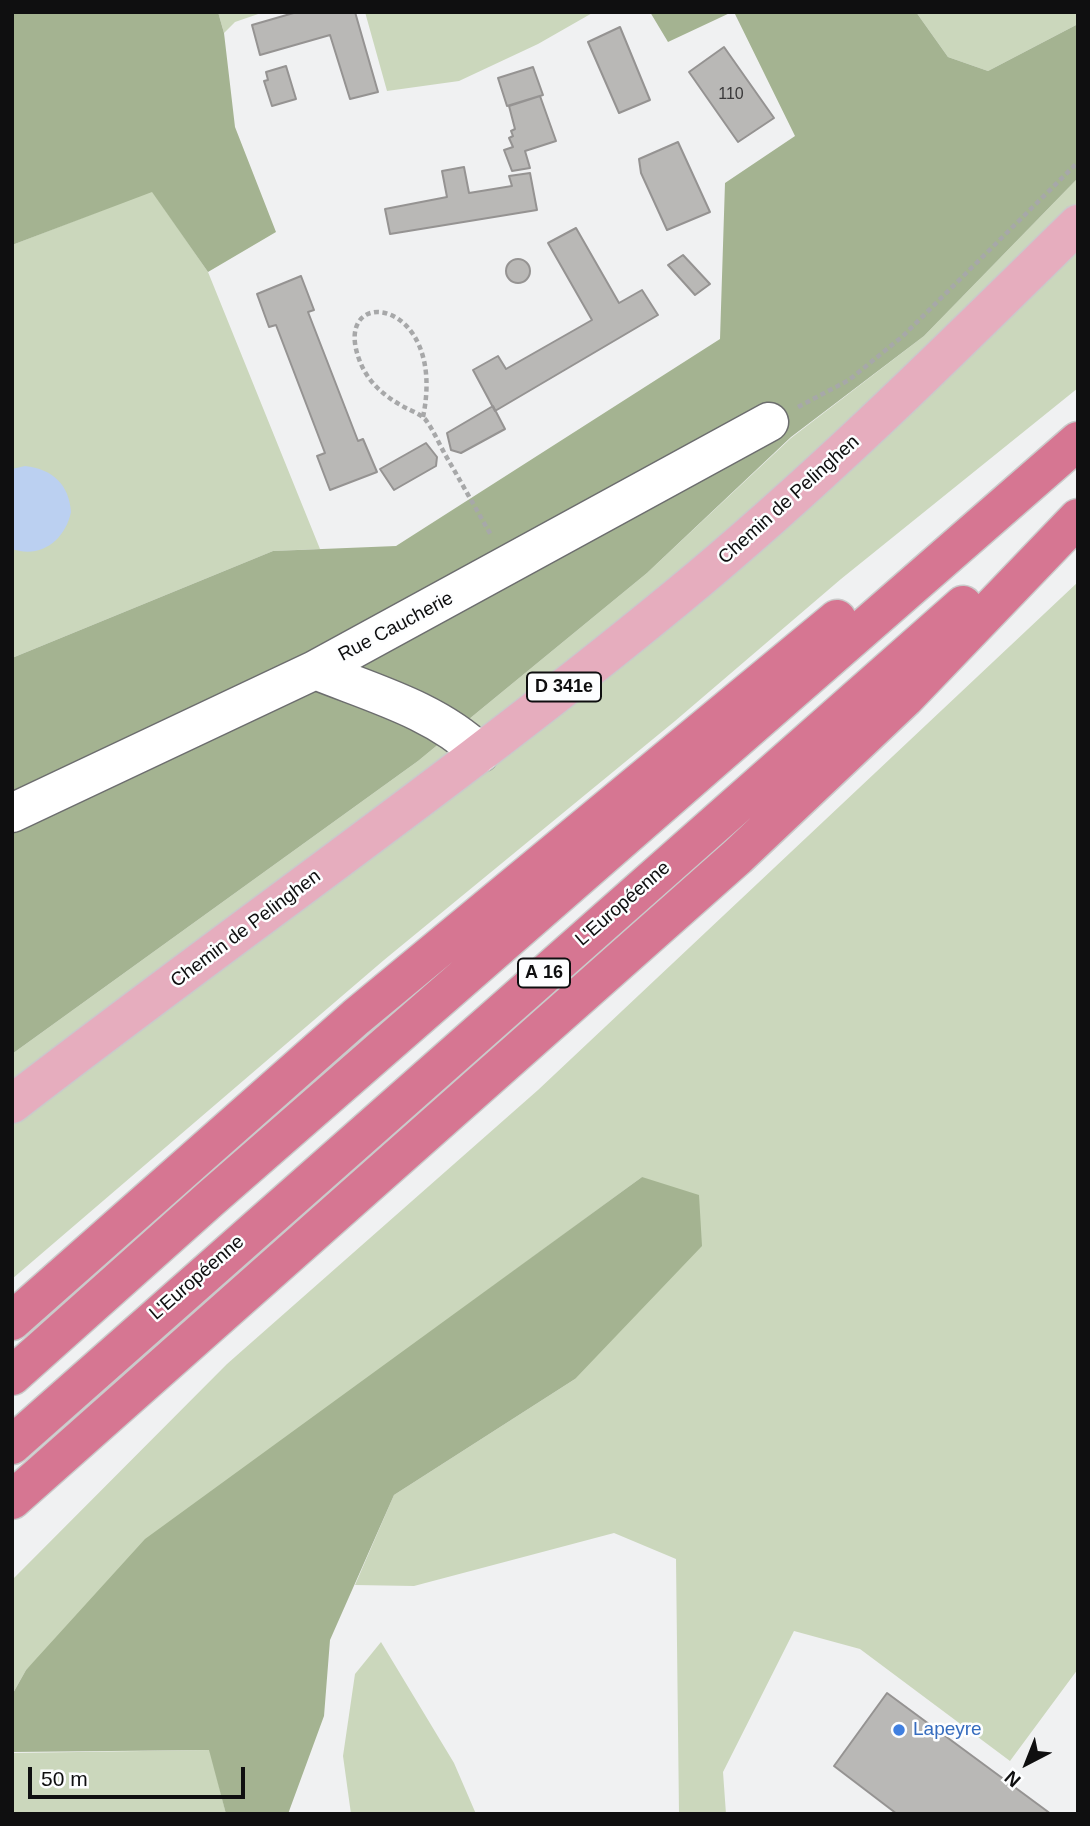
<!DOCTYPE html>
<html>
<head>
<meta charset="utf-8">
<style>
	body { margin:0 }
	#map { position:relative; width:1090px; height:1826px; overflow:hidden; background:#f0f1f2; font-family:Helvetica,sans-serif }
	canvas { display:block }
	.frame { position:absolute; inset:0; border:14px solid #0f0f10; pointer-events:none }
	.north { position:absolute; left:992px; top:1728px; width:70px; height:70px; -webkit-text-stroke:5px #fdfeff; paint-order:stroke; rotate:222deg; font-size:19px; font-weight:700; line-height:28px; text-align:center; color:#0f0f10 }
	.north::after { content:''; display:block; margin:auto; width:24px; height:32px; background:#0f0f10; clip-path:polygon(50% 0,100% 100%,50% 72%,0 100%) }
	.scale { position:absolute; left:28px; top:1767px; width:217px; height:32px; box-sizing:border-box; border:4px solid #0f0f10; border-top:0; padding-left:9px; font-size:21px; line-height:24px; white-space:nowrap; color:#0f0f10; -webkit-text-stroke:5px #fdfeff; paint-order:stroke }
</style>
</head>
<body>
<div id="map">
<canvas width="1090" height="1826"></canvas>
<div class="frame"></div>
<div class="north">N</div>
<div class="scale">50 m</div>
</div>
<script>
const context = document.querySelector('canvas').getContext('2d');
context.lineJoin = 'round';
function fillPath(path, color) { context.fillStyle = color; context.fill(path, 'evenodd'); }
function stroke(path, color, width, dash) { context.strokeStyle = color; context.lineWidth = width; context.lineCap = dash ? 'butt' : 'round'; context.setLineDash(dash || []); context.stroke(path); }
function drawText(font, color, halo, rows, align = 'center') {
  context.font = font + ' Helvetica,sans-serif'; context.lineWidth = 5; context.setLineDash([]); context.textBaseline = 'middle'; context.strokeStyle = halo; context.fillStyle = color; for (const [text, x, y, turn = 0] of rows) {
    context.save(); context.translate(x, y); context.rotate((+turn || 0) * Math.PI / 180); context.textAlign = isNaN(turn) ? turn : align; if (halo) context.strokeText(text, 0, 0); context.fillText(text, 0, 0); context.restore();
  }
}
fillPath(new Path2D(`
	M218 12H264L235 22 224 33Z
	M365 12H594L538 44 459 81 387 91Z
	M916 12H1078V24L988 71 948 57Z
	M1078 178V388L841 579 675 721 384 960 12 1279V1054L418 761 647 573 791 438 924 336Z
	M152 191 208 272 320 549 273 551 12 658V245Z
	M1078 582V1669L1010 1761 860 1649 794 1631 723 1772 726 1814H679L676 1559 614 1533 414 1586 355 1585 394 1495 575 1379 642 1177 252 1463 26 1670 12 1695V1580L227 1364 538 1090Z
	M381 1642 454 1763 476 1814H351L343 1756 355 1674Z
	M210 1750 226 1814H12V1753Z`), '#cbd7bc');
fillPath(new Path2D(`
	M12 12H218L224 33 235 127 276 232 208 272 152 192 12 245Z
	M650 12H732L668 42Z
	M734 12H916L948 57 988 71 1078 24V178L924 336 791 437 647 573 418 761 12 1054V658L273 551 396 546 720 339 725 183 795 136Z
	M642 1177 699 1195 702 1246 575 1379 394 1495 330 1640 324 1716 288 1814H226L209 1750 12 1752V1695L26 1670 145 1539Z`), '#a4b391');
fillPath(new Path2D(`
	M25 466C53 469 69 485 71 512 65 540 41 559 12 549V469Z`), '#bbd0f1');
const building = new Path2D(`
	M297 12H355L378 92 350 99 330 35 260 55 252 25Z
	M620 27 650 100 619 113 588 42Z
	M724 47 774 118 738 142 689 72Z
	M286 66 296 99 272 106 264 81 268 80 266 72Z
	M533 67 543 95 507 106 498 78Z
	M540 96 556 141 525 151 530 168 512 171 504 150 513 147 509 138 513 136 511 131 515 129 509 106Z
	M678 142 710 212 667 230 641 173 639 159Z
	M464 167 469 193 512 186 509 176 530 173 537 210 390 234 385 209 447 197 442 171Z
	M576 228 619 303 642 290 658 315 495 411 473 370 498 356 506 369 592 320 548 243Z
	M683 255 710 284 695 295 668 265Z
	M506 271a12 12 0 1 1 24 0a12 12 0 1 1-24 0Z
	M301 276 314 310 308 312 358 441 363 439 377 472 330 490 317 456 325 453 276 325 269 327 257 294Z
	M493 406 505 429 461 453 451 450 447 433Z
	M426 443 437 457 436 466 394 490 380 469Z
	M887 1693 1051 1814H897L834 1766Z`);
fillPath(building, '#b9b8b6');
stroke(building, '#959392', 2);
const minor = new Path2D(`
	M315 670C372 693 435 710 480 753
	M12 813 315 670 769 422`);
const major = new Path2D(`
	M12 1104C232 934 461 775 676 598 817 482 947 353 1078 224`);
const highway = new Path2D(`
	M12 1321 356 1017 837 619
	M12 1376 210 1199 1078 441
	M12 1445 963 605
	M12 1500 737 857 905 698 1078 518`);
stroke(minor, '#6c6d6e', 41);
stroke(major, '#cacaca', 41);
stroke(highway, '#cacaca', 41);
stroke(new Path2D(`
	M798 407 849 380 903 336 1078 162
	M423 417C448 297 331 283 359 359 367 382 385 397 406 408 412 411 420 414 425 419 433 429 439 444 446 456 461 482 476 509 491 535`), '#a7a8a9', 4.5, [5, 3.5]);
stroke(minor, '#fff', 38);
stroke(major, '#e6adbe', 38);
stroke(highway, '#d67692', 38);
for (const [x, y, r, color] of [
	[899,1730,7,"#3f7fe0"]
]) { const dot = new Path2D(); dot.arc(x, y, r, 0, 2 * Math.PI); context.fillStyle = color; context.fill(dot); stroke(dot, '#fdfeff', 2.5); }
drawText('16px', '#3a393a', null, [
	["110",731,95]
]);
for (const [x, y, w] of [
	[564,687,74],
	[544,973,52]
]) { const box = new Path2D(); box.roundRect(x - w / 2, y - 14.5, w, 29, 5); context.fillStyle = '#fdfeff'; context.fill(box); stroke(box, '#0f0f10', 2); }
drawText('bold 18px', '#0f0f10', null, [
	["D 341e",564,687],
	["A 16",544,973]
]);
drawText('19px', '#0f0f10', '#fdfeff', [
	["Chemin de Pelinghen",789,500,-42],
	["Rue Caucherie",396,627,-28],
	["L'Européenne",623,904,-41],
	["Chemin de Pelinghen",246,929,-37],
	["L'Européenne",197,1278,-41]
]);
drawText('19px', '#366cbe', '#fdfeff', [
	["Lapeyre",913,1730]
], 'left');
</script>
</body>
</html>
